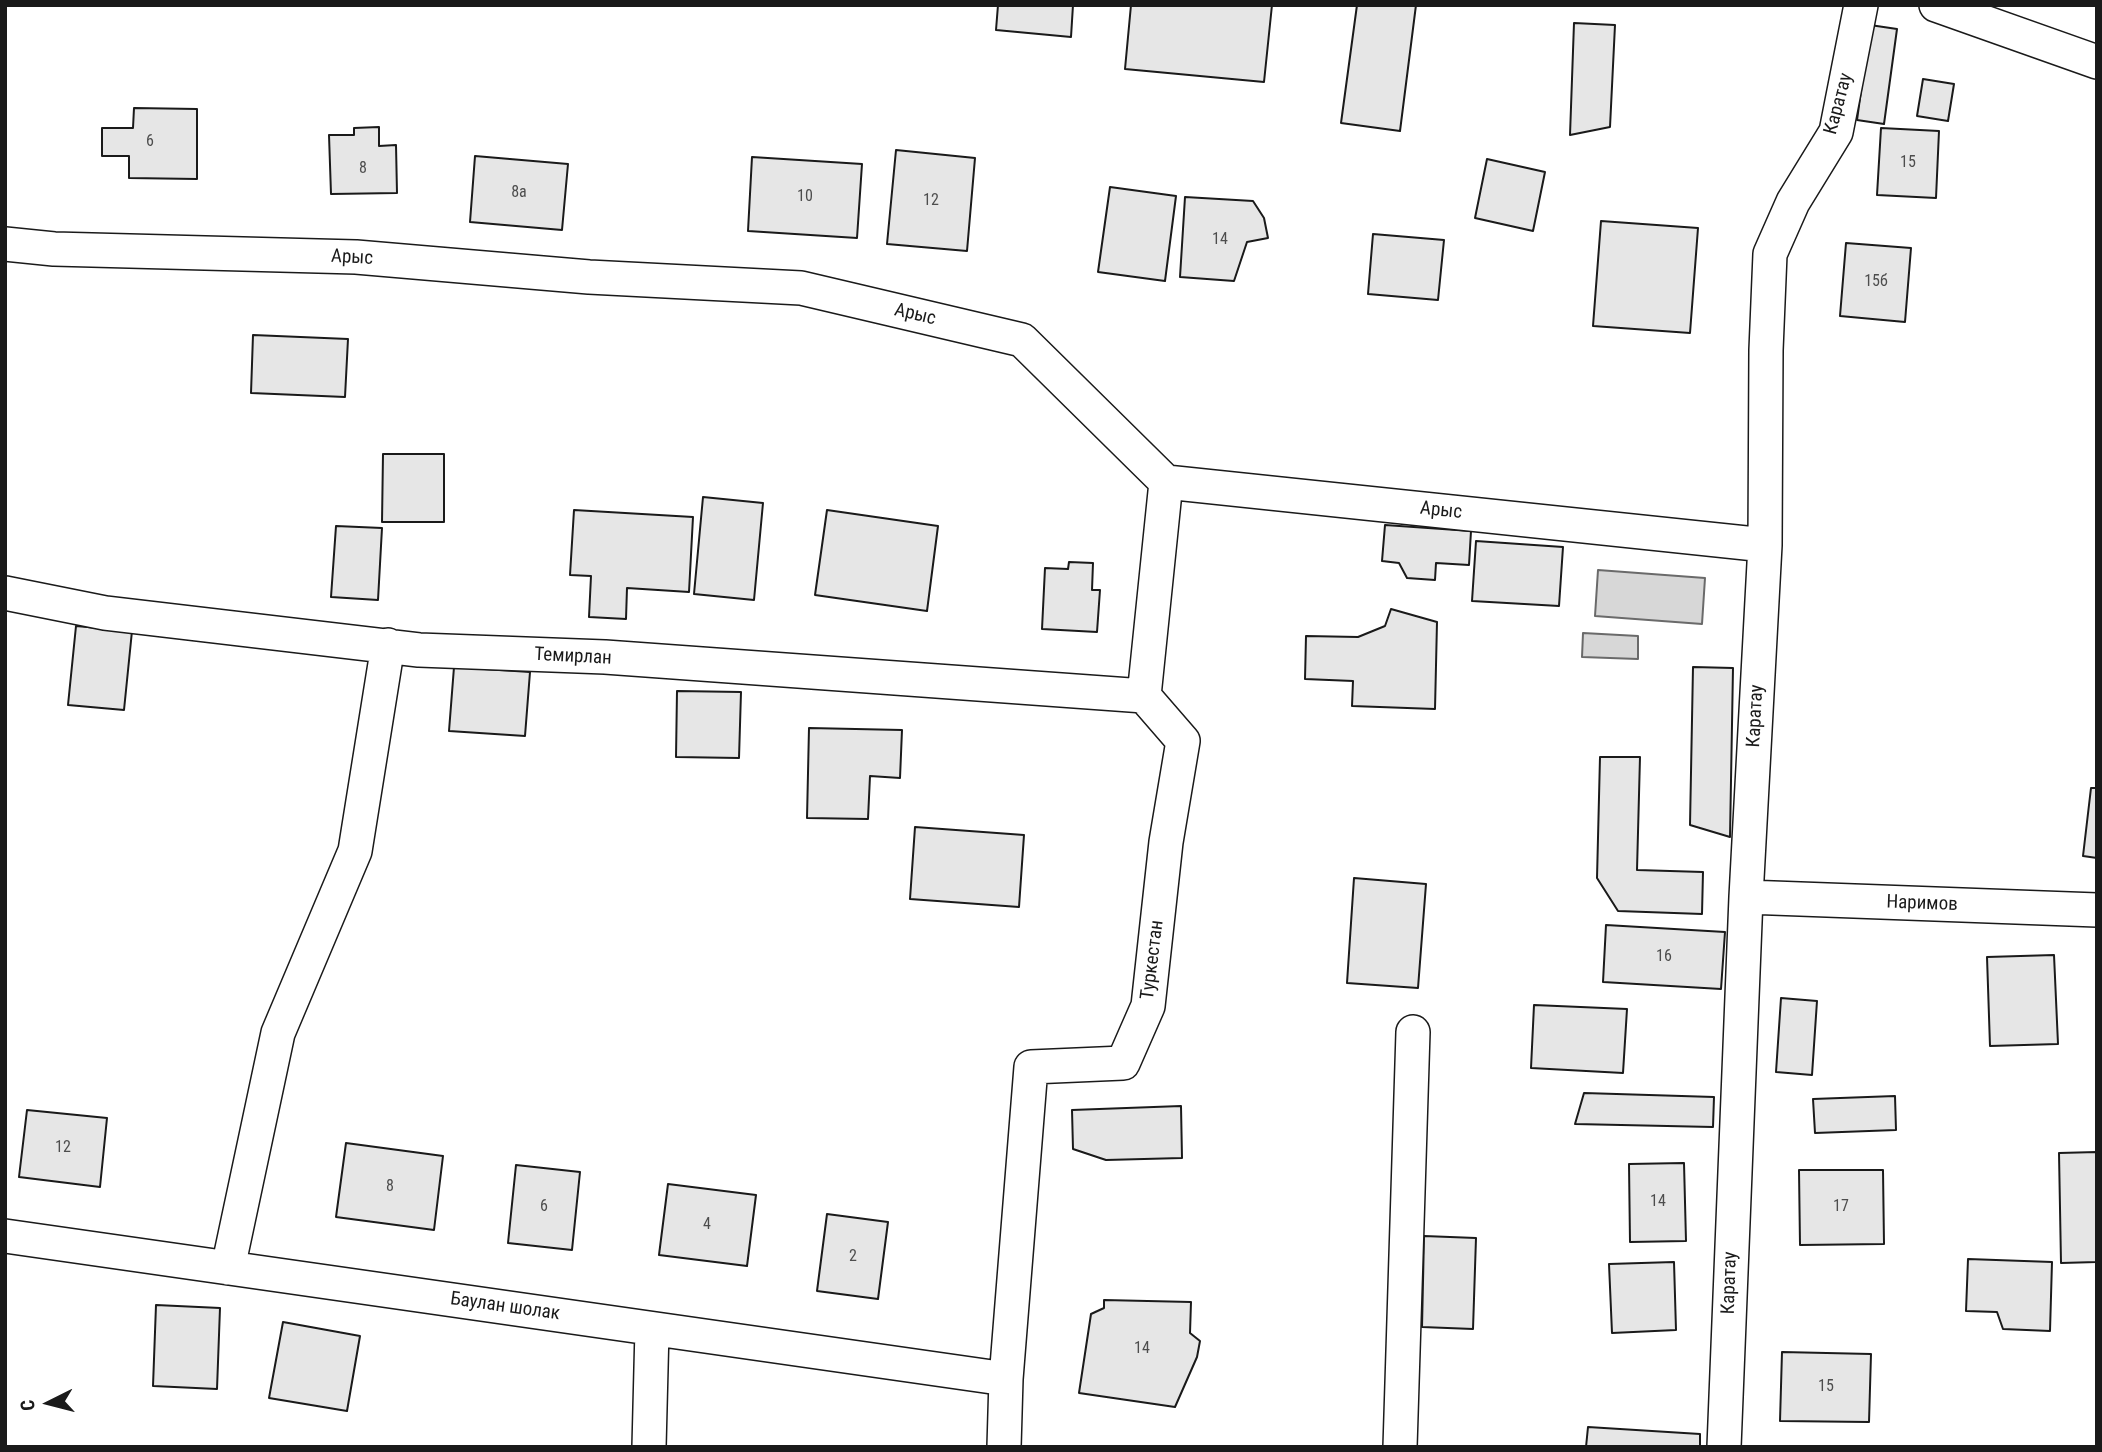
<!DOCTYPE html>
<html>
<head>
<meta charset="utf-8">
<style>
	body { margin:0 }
	#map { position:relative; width:2102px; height:1452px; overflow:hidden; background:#fff; font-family:"Roboto Condensed",sans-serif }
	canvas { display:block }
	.frame { position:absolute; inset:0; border:7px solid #1a1a1a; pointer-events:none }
	.north { position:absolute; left:14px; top:1368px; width:70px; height:70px; -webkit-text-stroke:5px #fff; paint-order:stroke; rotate:264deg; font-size:19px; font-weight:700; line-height:28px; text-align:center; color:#1a1a1a }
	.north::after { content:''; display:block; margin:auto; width:24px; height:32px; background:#1a1a1a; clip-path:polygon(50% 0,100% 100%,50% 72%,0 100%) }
</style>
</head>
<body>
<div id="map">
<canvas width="2102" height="1452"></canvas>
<div class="frame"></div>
<div class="north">С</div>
</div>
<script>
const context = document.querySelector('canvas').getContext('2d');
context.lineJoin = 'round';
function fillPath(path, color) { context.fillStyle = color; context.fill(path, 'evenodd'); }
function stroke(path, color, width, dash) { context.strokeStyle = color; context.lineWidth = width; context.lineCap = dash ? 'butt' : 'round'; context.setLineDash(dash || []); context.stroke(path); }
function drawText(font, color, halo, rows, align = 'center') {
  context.font = font + ' "Roboto Condensed",sans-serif'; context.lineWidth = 5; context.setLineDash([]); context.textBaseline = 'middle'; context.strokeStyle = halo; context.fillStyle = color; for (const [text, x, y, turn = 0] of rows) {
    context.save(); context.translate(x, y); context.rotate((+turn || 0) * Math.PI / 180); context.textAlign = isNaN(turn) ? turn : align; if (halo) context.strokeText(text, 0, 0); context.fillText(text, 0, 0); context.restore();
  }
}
const water = new Path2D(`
	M1598 570 1705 578 1702 624 1595 616Z
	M1583 633 1638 636V659L1582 657Z`);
fillPath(water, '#d7d7d7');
stroke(water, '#6a6a6a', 2);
const building = new Path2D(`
	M998 5H1073L1071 37 996 30Z
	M1131 5H1272L1264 82 1125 69Z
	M1357 5H1416L1400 131 1341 123Z
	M1574 23 1615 25 1610 127 1570 135Z
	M1870 25 1897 29 1884 124 1857 120Z
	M1923 79 1954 84 1948 121 1917 116Z
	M134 108 197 109V179L129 178V156H102V128H133Z
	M379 127V146L396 145 397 193 331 194 329 135H354V128Z
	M1881 128 1939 131 1936 198 1877 195Z
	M896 150 975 158 967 251 887 244Z
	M475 156 568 164 562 230 470 222Z
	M752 157 862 164 857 238 748 231Z
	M1487 159 1545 172 1533 231 1475 218Z
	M1110 187 1176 196 1165 281 1098 272Z
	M1185 197 1253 201 1264 218 1268 238 1247 242 1234 281 1180 277Z
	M1601 221 1698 228 1690 333 1593 326Z
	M1373 234 1444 240 1438 300 1368 294Z
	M1846 243 1911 248 1905 322 1840 316Z
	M253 335 348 339 345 397 251 393Z
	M383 454H444V522H382Z
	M703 497 763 503 754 600 694 594Z
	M574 510 693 517 689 592 627 588 626 619 589 617 591 576 570 575Z
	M827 510 938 526 927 611 815 595Z
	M1385 525 1471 531 1469 565 1436 563 1435 580 1407 578 1399 563 1382 561Z
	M336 526 382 528 378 600 331 597Z
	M1476 541 1563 547 1559 606 1472 601Z
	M1069 562 1093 563 1092 590H1100L1097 632 1042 629 1045 568 1068 569Z
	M1391 609 1437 622 1435 709 1352 706 1353 681 1305 679 1306 636 1358 637 1385 626Z
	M76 626 132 631 124 710 68 705Z
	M454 667 530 672 525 736 449 731Z
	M1693 667 1733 668 1730 837 1690 825Z
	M677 691 741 692 739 758 676 757Z
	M809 728 902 730 900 778 870 776 868 819 807 818Z
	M1600 757H1640L1637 870 1703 872 1702 914 1618 911 1597 878Z
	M2091 788H2097V858L2083 856Z
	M915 827 1024 835 1019 907 910 899Z
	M1354 878 1426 884 1418 988 1347 983Z
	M1606 925 1725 932 1721 989 1603 982Z
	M2054 955 2058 1044 1990 1046 1987 957Z
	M1781 998 1817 1001 1812 1075 1776 1072Z
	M1534 1005 1627 1009 1623 1073 1531 1068Z
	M1584 1093 1714 1097 1713 1127 1575 1124Z
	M1895 1096 1896 1130 1815 1133 1813 1099Z
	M1181 1106 1182 1158 1106 1160 1073 1149 1072 1110Z
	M27 1110 107 1118 100 1187 19 1177Z
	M346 1143 443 1156 434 1230 336 1217Z
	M2097 1152V1262L2061 1263 2059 1153Z
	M1684 1163 1686 1241 1630 1242 1629 1164Z
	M516 1165 580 1172 572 1250 508 1243Z
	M1799 1170H1883L1884 1244 1800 1245Z
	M668 1184 756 1195 747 1266 659 1255Z
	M827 1214 888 1222 878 1299 817 1291Z
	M1424 1236 1476 1238 1473 1329 1422 1327Z
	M1968 1259 2052 1262 2050 1331 2003 1329 1997 1312 1966 1311Z
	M1674 1262 1676 1330 1612 1333 1609 1264Z
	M1104 1300 1191 1302 1190 1333 1200 1341 1197 1357 1175 1407 1079 1393 1091 1314 1104 1308Z
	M156 1305 220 1308 217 1389 153 1386Z
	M283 1322 360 1336 347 1411 269 1398Z
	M1782 1352 1871 1354 1869 1422 1780 1421Z
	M1588 1427 1700 1434V1447H1586Z`);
fillPath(building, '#e6e6e6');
stroke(building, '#1a1a1a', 2);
const minor = new Path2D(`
	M1936 5 2097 62
	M5 244 54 249 356 257 589 277 801 288 1022 340 1166 482 1765 545
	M5 593 105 613 419 650 605 657 1144 696
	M1746 897 2097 910
	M5 1236 1006 1379
	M228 1268 278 1033 355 851 388 645
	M649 1447 652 1329
	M1004 1447 1006 1379 1031 1067 1123 1063 1148 1006 1166 842 1183 741 1144 696 1166 482
	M1400 1447 1413 1032
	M1724 1447 1746 897 1765 545 1766 350 1770 254 1793 202 1836 132 1861 5`);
stroke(minor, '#1a1a1a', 36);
stroke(minor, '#fff', 33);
drawText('16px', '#4d4d4d', null, [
	["6",150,142],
	["15",1908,163],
	["8",363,169],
	["8а",519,193],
	["10",805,197],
	["12",931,201],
	["14",1220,240],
	["15б",1876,282],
	["16",1664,957],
	["12",63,1148],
	["8",390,1187],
	["14",1658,1202],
	["6",544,1207],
	["17",1841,1207],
	["4",707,1225],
	["2",853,1257],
	["14",1142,1349],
	["15",1826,1387]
]);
drawText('19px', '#1a1a1a', '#fff', [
	["Каратау",1839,104,-75],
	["Арыс",352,258,3],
	["Арыс",915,315,13],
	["Арыс",1441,511,6],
	["Темирлан",573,657,3],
	["Каратау",1756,716,-87],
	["Наримов",1922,904,2],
	["Туркестан",1153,960,-83],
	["Каратау",1730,1283,-88],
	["Баулан шолак",505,1307,8]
]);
</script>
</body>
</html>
